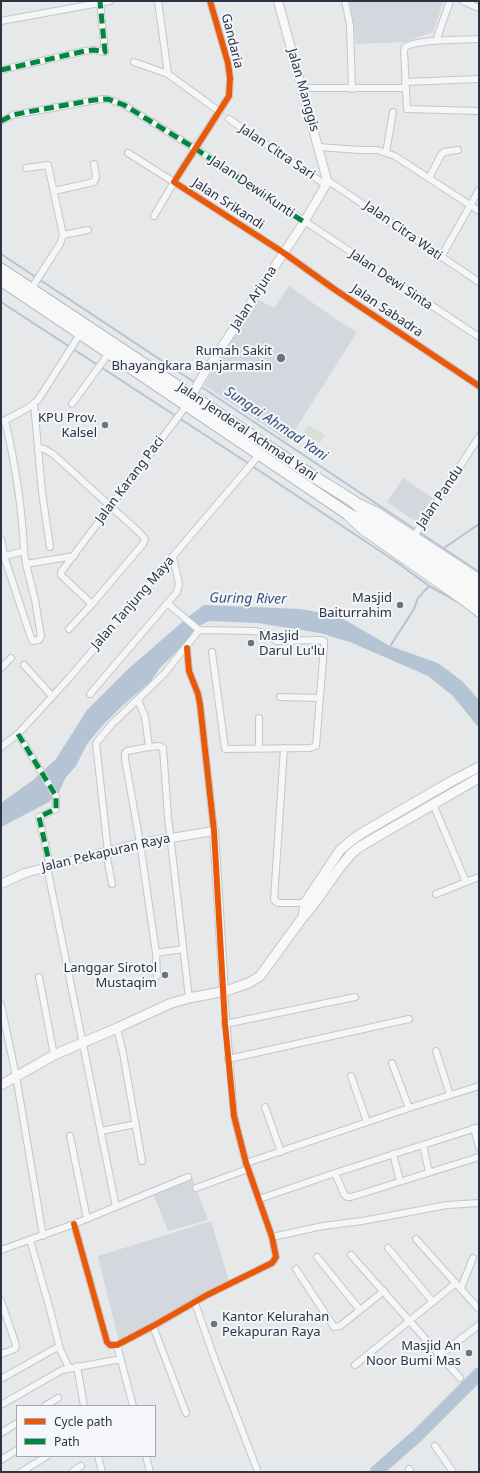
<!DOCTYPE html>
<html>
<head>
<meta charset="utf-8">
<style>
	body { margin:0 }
	#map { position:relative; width:480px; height:1473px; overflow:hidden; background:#e6e8ea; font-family:"Noto Sans",sans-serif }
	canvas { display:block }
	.frame { position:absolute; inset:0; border:2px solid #2b3445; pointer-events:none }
	.legend { position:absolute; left:16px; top:1405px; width:140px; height:52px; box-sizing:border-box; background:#f4f6f9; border:1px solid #a4a8b1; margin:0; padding:5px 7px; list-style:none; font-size:12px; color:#2b3445 }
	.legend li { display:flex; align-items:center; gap:8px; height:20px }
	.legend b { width:20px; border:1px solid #a4a8b1 }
</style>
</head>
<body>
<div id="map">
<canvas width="480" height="1473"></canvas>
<div class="frame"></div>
<ul class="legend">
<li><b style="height:5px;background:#e8590c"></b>Cycle path</li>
<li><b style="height:5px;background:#00873e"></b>Path</li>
</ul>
</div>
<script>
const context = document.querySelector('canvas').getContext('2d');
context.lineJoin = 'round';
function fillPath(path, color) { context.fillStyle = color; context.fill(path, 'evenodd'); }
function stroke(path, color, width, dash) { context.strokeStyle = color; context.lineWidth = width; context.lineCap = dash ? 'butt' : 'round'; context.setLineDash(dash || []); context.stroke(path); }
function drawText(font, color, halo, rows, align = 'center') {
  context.font = font + ' "Noto Sans",sans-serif'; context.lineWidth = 4; context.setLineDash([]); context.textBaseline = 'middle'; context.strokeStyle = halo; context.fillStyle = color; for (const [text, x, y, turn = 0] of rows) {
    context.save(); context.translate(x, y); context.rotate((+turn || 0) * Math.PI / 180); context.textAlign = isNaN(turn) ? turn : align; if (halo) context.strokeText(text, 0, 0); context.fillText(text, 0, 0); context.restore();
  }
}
fillPath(new Path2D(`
	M350 1H444L433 32 404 42 356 44Z
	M289 286 337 320 357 332 288 441 204 385 247 315 259 300 274 308Z
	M403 478 433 498 416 522 387 502Z
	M192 1177 208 1220 168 1231 153 1193Z
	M211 1221 229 1281 119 1342 98 1256Z`), '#d4d7dd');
fillPath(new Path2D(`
	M308 425 325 435 320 443 303 433Z`), '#d6ded6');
fillPath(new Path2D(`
	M204 605 301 609 338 616 390 646 438 663 462 681 479 700V728L453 696 428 676 350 642 320 633 258 623 209 621 197 627 182 646 160 668 150 682 123 705 102 726 87 744 76 766 66 777 58 794 49 802 1 827V803L33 780 56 759 87 710 126 671 188 617Z`), '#b4c4d5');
stroke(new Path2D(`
	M1 254 197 384
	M1 302 228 450 398 563 429 586 460 603
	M200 386 479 572
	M444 548 479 524
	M389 648 414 609 418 598 429 586`), '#b4c4d5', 2);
stroke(new Path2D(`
	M376 1472 417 1436 479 1374`), '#b4c4d5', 13);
const street = new Path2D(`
	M158 1 168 74 220 112
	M210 1 228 63 230 78 229 96 174 182 284 253 334 289 479 386
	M345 1 350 25 352 89
	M463 1 479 8
	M1 21 110 1
	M479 39C460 40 420 39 405 47L404 51 407 109 479 111
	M436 41 450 1
	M134 62 168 74
	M1 70 85 51 94 50 105 52 100 2
	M405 82 479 79
	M302 88H406
	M229 119 326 185
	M1 121 13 115 102 99H108L124 105 196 149 479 337
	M319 147 359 150H377L395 156 479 211
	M128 153 174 182 154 216
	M386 153 393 112
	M26 168 48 165 63 235 60 244 31 289
	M429 178 441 155 444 152 458 150
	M327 180 479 282
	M54 191 94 182 96 177 94 164
	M63 235 88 230
	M441 257 479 190
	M34 404 42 492 50 547
	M72 404 109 353
	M5 420C15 463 22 507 24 551
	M2 422 28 408 38 400 80 334
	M38 448 44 449 53 454 141 534 145 539 143 544 92 604 64 578 61 575V572L187 405
	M414 536 438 500 479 437
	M1 539 4 556 31 638 33 641 39 640 41 636 35 600 26 564 74 556
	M2 557 24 551 26 564
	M167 603 199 630 253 631 260 632 277 641 320 640 324 641V647L316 746 310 748 225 749 212 652
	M69 629 92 604
	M187 648 189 671 198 694 200 704 214 831
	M24 665 52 696
	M1 668 11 658
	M90 694 177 592 179 584 173 557
	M280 697 320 698
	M138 700 145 717 149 747 127 751 125 753V759L140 843 156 953 157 976
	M259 718V748
	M18 734 56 796V809L39 817 50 866
	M1 747 18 734 70 677 259 455
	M149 747 159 746 163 748 168 817 189 998
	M284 748 274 900 278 903H305
	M433 804 466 882 479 877
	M108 852 96 743 112 724 165 673C176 658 188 645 199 630
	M106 853 112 884
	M47 867 116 1207
	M436 894 466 882
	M156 953 183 949
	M39 977 54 1055
	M1 1005 16 1076 43 1236
	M225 1024 355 997
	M117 1028 123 1053 142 1161
	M436 1051 450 1095
	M228 1059 409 1019
	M392 1063 409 1108
	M351 1076 367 1122
	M265 1107 281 1152
	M474 1128 479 1147
	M101 1131 136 1124
	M70 1136 87 1219
	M423 1145 429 1172
	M393 1154 400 1181
	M246 1163 409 1108 479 1086
	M335 1173 344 1194 347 1197H351L479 1157
	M196 1188 248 1169
	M259 1199 335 1173 479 1127
	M74 1224 107 1342 110 1345H117L153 1326 207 1295 272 1263 276 1257 272 1237 246 1163 234 1116 224 992
	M272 1237 323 1226 362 1221 447 1205 479 1203
	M416 1239 479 1309
	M30 1240 49 1306 60 1349
	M388 1248 433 1302
	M1 1250 74 1224 188 1177
	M351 1255 460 1378
	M317 1257 360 1310
	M296 1269 334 1327 340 1326 384 1291
	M461 1288 473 1258
	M1 1301 16 1345 15 1349 1 1354
	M195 1303 215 1360 258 1472
	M153 1326 186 1413
	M117 1345 133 1406
	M440 1355 479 1325
	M355 1365 456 1283
	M77 1366 84 1406
	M1 1379 56 1348 60 1349 69 1368
	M1 1405 62 1370 121 1359
	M45 1406 58 1398
	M1 1433 17 1423
	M435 1446 453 1472
	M98 1456 102 1472
	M146 1456 150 1472
	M1 1460 17 1450
	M409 1469 411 1472
	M21 1472 47 1456
	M72 1472 81 1466`);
const secondary = new Path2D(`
	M192 395 202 377 304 222 327 183V180L278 1
	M1 884 25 873 140 843 214 831 224 992`);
const primary = new Path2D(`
	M360 504 378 513 479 579
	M348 516 362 529 459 597 479 612
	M303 917C320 899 331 877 347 859 352 852 359 847 366 843L479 778
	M1 1085 54 1055 117 1028 169 1004 189 998 226 991 249 983 260 976 303 917 305 903 340 850 352 840 362 833 452 781 479 767`);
const highway = new Path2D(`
	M1 269 308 473 353 501 369 515 479 589
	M1 280 345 512 366 523 464 589 479 601`);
stroke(street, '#c4c6c8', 8);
stroke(secondary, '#c4c6c8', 10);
stroke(primary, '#c2c5c8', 11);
stroke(highway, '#b8bbbf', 13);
stroke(street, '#f5f6f7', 6);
stroke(secondary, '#f8f8f8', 8);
stroke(primary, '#f8f8f8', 9);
stroke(highway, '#f8f8f8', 11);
stroke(new Path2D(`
	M1 70 85 51 94 50 105 52 100 2
	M1 121 13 115 27 112 94 100 108 99 124 105 196 149 304 222
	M18 734 56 796V809L39 817 50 866`), '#00873e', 5, [10, 5]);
stroke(new Path2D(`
	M210 1 228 63 230 78 229 96 174 182 284 253 334 289 479 386
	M74 1224 107 1342 110 1345H117L153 1326 207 1295 272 1263 276 1257 272 1237 246 1163 234 1116 225 1024 214 831 200 704 198 694 189 671 187 648`), '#e8590c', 6);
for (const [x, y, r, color] of [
	[281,358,5,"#6c737f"],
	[105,425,4,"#6c737f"],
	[400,605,4,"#6c737f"],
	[251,643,4,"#6c737f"],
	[165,975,4,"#6c737f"],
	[214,1324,4,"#6c737f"],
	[469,1353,4,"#6c737f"]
]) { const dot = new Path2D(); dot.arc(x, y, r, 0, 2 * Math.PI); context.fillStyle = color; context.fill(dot); stroke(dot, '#f4f6f9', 1.5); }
drawText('13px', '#2b3445', '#f4f6f9', [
	["Gandaria",232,41,76],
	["Jalan Manggis",303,90,74],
	["Jalan Citra Sari",277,152,34],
	["Jalan Dewi Kunti",252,187,34],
	["Jalan Srikandi",228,204,33],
	["Jalan Citra Wati",403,231,35],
	["Jalan Dewi Sinta",391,280,34],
	["Jalan Arjuna",254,298,-57],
	["Jalan Sabadra",387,311,34],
	["Jalan Jenderal Achmad Yani",247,432,34],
	["Jalan Karang Paci",130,480,-53],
	["Jalan Pandu",440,497,-56],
	["Jalan Tanjung Maya",133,603,-49],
	["Jalan Pekapuran Raya",106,853,-13]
]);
drawText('13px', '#2b3445', '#f4f6f9', [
	["Rumah Sakit",272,351],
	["Bhayangkara Banjarmasin",272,366],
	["KPU Prov.",97,418],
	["Kalsel",97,433],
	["Masjid",392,598],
	["Baiturrahim",392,613],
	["Masjid",259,636,"left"],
	["Darul Lu'lu",259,651,"left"],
	["Langgar Sirotol",157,968],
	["Mustaqim",157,983],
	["Kantor Kelurahan",222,1317,"left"],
	["Pekapuran Raya",222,1332,"left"],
	["Masjid An",461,1346],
	["Noor Bumi Mas",461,1361]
], 'right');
drawText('italic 14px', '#34527a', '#f4f6f9', [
	["Sungai Ahmad Yani",276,424,34],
	["Guring River",248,599,1]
]);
</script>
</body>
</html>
